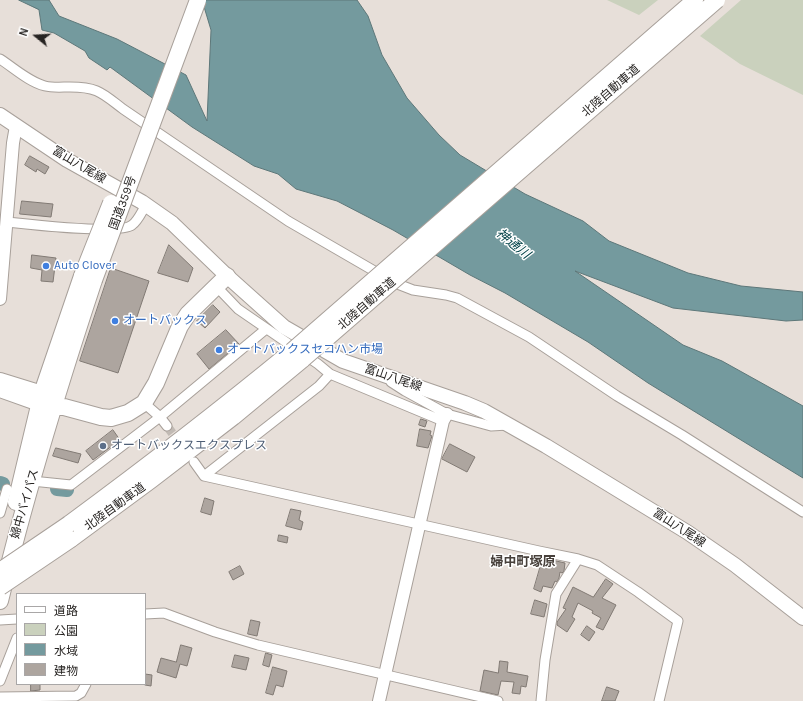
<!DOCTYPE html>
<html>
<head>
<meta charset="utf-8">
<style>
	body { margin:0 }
	#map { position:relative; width:803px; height:701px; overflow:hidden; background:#e7dfd9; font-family:Karla,"Noto Sans JP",sans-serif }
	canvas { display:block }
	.legend { position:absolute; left:16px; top:593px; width:130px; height:92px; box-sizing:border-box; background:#fff; border:1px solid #a9a7a7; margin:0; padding:5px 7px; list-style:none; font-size:12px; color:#272422 }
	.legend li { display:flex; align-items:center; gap:8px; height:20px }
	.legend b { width:20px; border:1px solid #a9a7a7 }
	.north { position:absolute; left:16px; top:16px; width:40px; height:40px; -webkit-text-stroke:3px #fff; paint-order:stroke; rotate:288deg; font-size:11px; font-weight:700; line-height:16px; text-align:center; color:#272422 }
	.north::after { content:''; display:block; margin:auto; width:14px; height:18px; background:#272422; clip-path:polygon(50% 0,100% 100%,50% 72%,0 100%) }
</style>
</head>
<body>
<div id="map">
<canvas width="803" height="701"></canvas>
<ul class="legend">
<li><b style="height:5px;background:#fff"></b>道路</li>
<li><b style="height:11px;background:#cad1bd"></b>公園</li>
<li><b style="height:11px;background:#749a9e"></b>水域</li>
<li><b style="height:11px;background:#ada59f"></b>建物</li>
</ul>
<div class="north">N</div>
</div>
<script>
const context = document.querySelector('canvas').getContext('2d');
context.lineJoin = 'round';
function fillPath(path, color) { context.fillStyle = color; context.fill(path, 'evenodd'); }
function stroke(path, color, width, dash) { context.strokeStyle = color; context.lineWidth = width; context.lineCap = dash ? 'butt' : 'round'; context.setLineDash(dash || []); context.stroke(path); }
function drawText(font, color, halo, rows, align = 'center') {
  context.font = font + ' Karla,"Noto Sans JP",sans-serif'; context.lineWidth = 3; context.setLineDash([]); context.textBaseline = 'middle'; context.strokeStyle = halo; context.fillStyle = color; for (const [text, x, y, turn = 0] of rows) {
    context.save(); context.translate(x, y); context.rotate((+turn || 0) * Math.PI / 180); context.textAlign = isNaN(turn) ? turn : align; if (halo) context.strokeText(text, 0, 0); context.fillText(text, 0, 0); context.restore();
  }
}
fillPath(new Path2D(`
	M607 0H658L639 15Z
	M741 0H803V95L740 64 700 36Z`), '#cad1bd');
const water = new Path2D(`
	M19 0H49L59 16 117 39 186 75 207 121 211 30 202 0H357L368 16 382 55 407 98 439 135 460 155 525 194 583 221 609 241 688 273 741 286 803 292V320L786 321 673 308 575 271 683 345 722 361 803 406V478L648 383 588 342 505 293 470 275 393 230 337 201 296 189 278 174 254 166 192 127 110 67 107 70 89 58 85 51 54 33 42 30 39 10Z`);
fillPath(water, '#749a9e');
stroke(water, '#5d7779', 1);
stroke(new Path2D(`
	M0 483 3 484
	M57 489 67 490`), '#749a9e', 14);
const building = new Path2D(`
	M30 156 49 167 45 174 37 169 36 172 25 165Z
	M22 201 53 204 51 217 20 214Z
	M169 245 193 268 188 282 158 273Z
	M32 255 56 258 53 282 41 281 42 270 31 268Z
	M111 268 149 281 118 373 80 361Z
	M213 305 220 312 205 328 197 321Z
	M226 330 239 344 209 369 197 354Z
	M421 419 427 421 425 427 419 425Z
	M420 429 431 431 430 435 432 436 428 448 417 446Z
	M113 430 120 440 93 460 86 451Z
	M450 444 475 457 467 472 442 459Z
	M56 448 81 454 78 463 53 456Z
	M205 498 214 501 211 515 201 512Z
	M291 509 301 511 299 520 303 522 301 530 286 526Z
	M279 535 288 537 287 543 278 541Z
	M543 558 565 563 564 571 562 573 560 572 559 578 557 582 555 581 552 588 543 586 541 592 534 589Z
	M240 566 244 574 233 580 229 572Z
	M606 579 613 584 602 598 616 605 603 630 596 627 601 618 592 613 593 611 578 603 572 617 575 619 567 632 557 625V622L566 609 563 608 573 587 593 597Z
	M535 600 547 604 544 617 531 614Z
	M251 620 260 622 257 636 248 634Z
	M587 626 595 632 589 641 581 635Z
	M181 645 192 648 187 666 180 664 176 678 157 672 161 658 176 662Z
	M266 653 272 655 269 667 263 665Z
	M235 655 249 658 246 670 232 667Z
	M500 661 508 662 507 672 528 676 526 687 521 686 520 694 512 693 514 682 501 681 498 695 480 691 484 670 498 673Z
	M273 667 287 671 283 687 276 685 273 695 266 693Z
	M145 674 152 675 151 686 145 685Z
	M31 684H40V690L31 691Z
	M607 687 619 691 615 701H602Z`);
fillPath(building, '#ada59f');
stroke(building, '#817a74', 1);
stroke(new Path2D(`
	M167 426 181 445`), '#c1bab4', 9, [9, 4.5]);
const street = new Path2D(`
	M0 59C14 68 29 82 45 86 53 88 62 87 70 87 98 87 102 93 123 109L288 221 395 283 413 290 446 295 457 298 529 337 617 396 682 435 803 512
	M7 222C26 224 120 235 132 225 138 221 142 211 146 205
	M330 374 443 421
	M391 382 405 391 447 414 491 426 508 425
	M144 403 160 417 167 426
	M194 462 204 476 539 551 578 559 597 565 638 592 678 621 659 701
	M204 476 319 386 330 374 318 364 238 309 216 286
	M32 481 71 485 160 417 266 329
	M0 513 7 489
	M145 614 164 613 215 632 258 645 498 701
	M0 620 17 619
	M0 681 17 638
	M0 697 76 696 81 693 86 684
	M541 701 545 660 556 594 578 559`);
const secondary = new Path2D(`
	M0 299 13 143 16 126
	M379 701 443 421 447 414`);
const primary = new Path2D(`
	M0 115 67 160 142 202 172 223 227 276 284 327 343 361 465 403 484 411 546 446 687 532 735 565 803 618
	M0 380 42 393
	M0 390 39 404`);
const highway = new Path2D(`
	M44 405 53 407H64L101 417 111 418 128 413 144 403 156 383 180 326 188 314 227 276
	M16 502 42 393 82 276
	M69 524C145 468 219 411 292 351
	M71 539 151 480 233 417 303 359
	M0 601C26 493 59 386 94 280`);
stroke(street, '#a8a09a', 11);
stroke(secondary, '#a8a09a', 14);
stroke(primary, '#a8a09a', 16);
stroke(highway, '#a8a09a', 18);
stroke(street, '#fff', 9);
stroke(secondary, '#fff', 12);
stroke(primary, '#fff', 14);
stroke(highway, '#fff', 16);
const highwayBridge = new Path2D(`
	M82 276 111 203
	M94 280 198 0
	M292 351 695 0
	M303 359 717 0
	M0 571 69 524
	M0 587 71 539`);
stroke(highwayBridge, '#a8a09a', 18, []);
stroke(highwayBridge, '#fff', 16);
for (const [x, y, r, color] of [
	[46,266,4,"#3f7fe0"],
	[115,321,4,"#3f7fe0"],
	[219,350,4,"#3f7fe0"],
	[103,446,4,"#5c6f8a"]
]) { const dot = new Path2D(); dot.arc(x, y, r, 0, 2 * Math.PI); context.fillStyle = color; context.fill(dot); stroke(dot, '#fff', 1.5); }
drawText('12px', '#272422', '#fff', [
	["北陸自動車道",611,91,-41],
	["富山八尾線",79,165,31],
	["国道359号",123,203,-70],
	["北陸自動車道",367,304,-41],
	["富山八尾線",393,378,19],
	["婦中バイパス",25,504,-74],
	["北陸自動車道",115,507,-36],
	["富山八尾線",679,528,33]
]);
drawText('12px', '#366cbe', '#fff', [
	["Auto Clover",54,266],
	["オートバックス",123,321],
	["オートバックスセコハン市場",227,350]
], 'left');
drawText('12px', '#4e5e75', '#fff', [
	["オートバックスエクスプレス",111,446]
], 'left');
drawText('italic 13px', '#05444a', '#fff', [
	["神通川",513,244,39]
]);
drawText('bold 13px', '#47403b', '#fff', [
	["婦中町塚原",523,562]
]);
</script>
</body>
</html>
